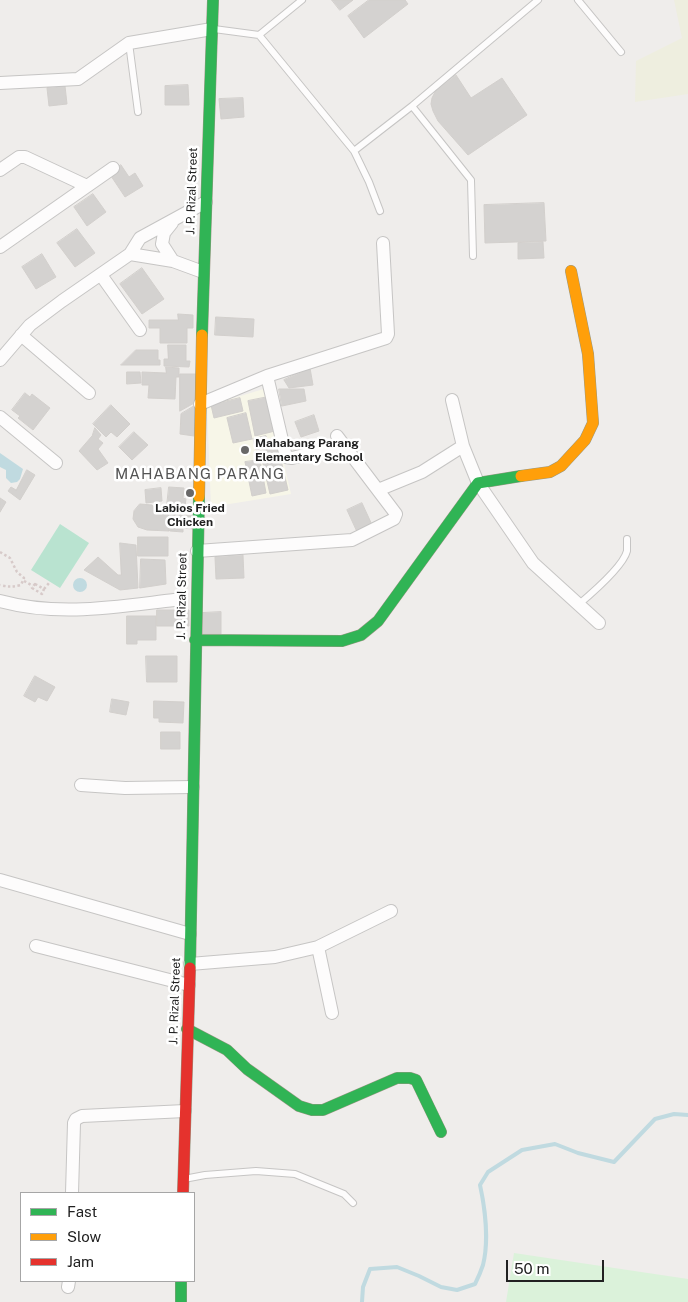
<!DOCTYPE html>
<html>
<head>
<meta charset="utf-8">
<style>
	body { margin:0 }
	#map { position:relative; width:688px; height:1302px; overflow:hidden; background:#efedeb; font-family:"Public Sans",sans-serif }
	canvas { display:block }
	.legend { position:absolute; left:20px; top:1192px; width:175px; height:90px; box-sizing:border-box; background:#fff; border:1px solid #a6a6a6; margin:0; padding:6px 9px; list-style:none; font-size:15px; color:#212121 }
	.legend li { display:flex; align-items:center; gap:10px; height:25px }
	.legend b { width:25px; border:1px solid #a6a6a6 }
	.scale { position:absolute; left:506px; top:1260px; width:98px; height:22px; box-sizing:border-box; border:2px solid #212121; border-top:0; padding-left:6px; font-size:15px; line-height:18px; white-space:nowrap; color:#212121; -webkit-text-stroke:4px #fff; paint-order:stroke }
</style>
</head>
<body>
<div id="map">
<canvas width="688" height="1302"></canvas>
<ul class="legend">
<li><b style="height:6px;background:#30b455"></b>Fast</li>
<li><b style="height:6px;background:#ff9f0a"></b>Slow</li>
<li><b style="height:6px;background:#e5322d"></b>Jam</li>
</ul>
<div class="scale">50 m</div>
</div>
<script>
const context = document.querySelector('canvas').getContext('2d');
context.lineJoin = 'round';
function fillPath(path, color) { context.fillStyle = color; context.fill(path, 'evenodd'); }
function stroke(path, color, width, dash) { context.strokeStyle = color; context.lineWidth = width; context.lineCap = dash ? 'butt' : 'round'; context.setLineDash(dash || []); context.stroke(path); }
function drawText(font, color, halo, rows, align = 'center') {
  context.font = font + ' "Public Sans",sans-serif'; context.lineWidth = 5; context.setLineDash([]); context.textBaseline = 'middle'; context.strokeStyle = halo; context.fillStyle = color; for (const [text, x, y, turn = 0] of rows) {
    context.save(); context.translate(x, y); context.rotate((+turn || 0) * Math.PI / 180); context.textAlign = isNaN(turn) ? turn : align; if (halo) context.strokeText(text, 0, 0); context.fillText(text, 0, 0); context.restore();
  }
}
fillPath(new Path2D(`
	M267 388 291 494 211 507 207 406Z`), '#f7f6e8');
fillPath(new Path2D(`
	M674 0H688V94L635 102 636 61 682 38Z`), '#eeeedf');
fillPath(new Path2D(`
	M514 1253 688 1279V1302H506Z`), '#dbf2da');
fillPath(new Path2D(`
	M60 524 89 543 60 588 31 570Z`), '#b9e3d0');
fillPath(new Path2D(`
	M0 453 23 469 20 479 17 482 11 483 6 478V470L0 467Z
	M73 585a7 7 0 1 1 14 0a7 7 0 1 1-14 0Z`), '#c0dae0');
stroke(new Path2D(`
	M362 1302 363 1287 370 1269 397 1267 419 1276 441 1287 457 1290 475 1284C478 1278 481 1271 483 1265 489 1241 485 1208 480 1185L488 1172 522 1150 555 1144 578 1153 614 1162 655 1119 674 1114 688 1115`), '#c0dae0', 4);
const building = new Path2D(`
	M332 0H353L340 10Z
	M369 0H405L408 4 364 38 348 16Z
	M456 75 471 98 502 78 527 115 468 155 438 121 433 111 431 104 432 98 436 90Z
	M188 85 189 105H165V86Z
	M65 86 67 104 49 106 47 88Z
	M243 98 244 117 221 119 219 99Z
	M121 165 129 177 135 173 143 186 125 197 109 173Z
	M93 194 106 212 87 226 74 207Z
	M544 203 546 241 485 243 484 205Z
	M77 229 95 253 75 267 57 243Z
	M543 242 544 258 518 259V243Z
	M42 254 56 277 36 289 22 267Z
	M142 268 164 299 142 314 120 284Z
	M178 314 193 315V328H187V343H160V328H149V320H178Z
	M216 317 254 319 253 337 215 335Z
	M168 345H186V361H190L189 367 164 366V359H168Z
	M136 350H158V360H160V365H121Z
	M166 367 179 368V377H176L175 399 148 398 149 385H142V372L166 373Z
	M310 368 313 385 289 388 284 380Z
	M127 372H140L141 383 127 384Z
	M180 374H196V402L180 411Z
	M279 389H304L306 401 282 406Z
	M25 393 30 397 32 394 50 408 33 430 18 418 20 416 12 410Z
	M268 397 275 431 255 436 248 401Z
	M240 398 243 411 214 418 211 405Z
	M111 405 130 424 117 437 111 432 106 437 93 424Z
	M196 405 194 436 180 434 181 414Z
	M246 413 252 439 233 443 227 418Z
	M314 415 319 431 301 437 295 422Z
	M95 428 101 435 98 439 103 443 98 449 108 463 97 470 79 451 92 436Z
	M134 432 148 445 132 460 119 447Z
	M266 436 269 446 256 450 253 439Z
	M278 447 288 490 270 494 260 451Z
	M260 460 266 493 252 496 245 462Z
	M27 470 35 475 20 500 8 491 11 487 16 490Z
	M169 487 184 488 183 498 186 499 184 513 170 511V506H167Z
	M161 488 162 501 146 503 145 490Z
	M0 498 6 502 0 512Z
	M362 503 373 527 358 534 347 510Z
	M140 504 152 505 158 513H169V531L147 530 138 527 133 519 134 511Z
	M171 515 194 516 193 529 183 528V532L170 531Z
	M138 537H168V556H138Z
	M120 543 136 545 138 588 120 590 84 570 98 557 118 575H121Z
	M243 555 244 578 216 579 215 557Z
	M141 559 165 560 166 584 140 588Z
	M157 610H189V626H157Z
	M221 612V634H202V613Z
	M127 616H156V640H137V644H127Z
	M146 656H177V682H147Z
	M35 676 55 687 47 701 38 697 35 702 24 696Z
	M112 699 129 702 126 715 110 712Z
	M154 701 184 702 183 723 159 722V718H154Z
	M161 732H180V749H161Z`);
fillPath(building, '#d4d2d0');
stroke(building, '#d2cfcc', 1);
const lane = new Path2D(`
	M578 0 621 52
	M214 29 259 35 354 151 369 182 380 211
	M259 35 302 0
	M129 43 138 112
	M412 106 471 180 473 256
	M354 151 412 106 538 0
	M578 605C591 594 623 567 627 551 627 547 627 543 627 539
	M184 1179 205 1175 256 1171 295 1174 344 1194 353 1203`);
const street = new Path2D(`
	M0 83 78 79 129 43 212 29
	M0 170 19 157H25L87 186
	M172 223 164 233 162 244 173 261
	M0 247 113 168
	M130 254 173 261 203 272
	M101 275 140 330
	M21 335 89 393
	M0 360 30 325 62 301 130 254 140 238 206 202
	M267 376 386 338 388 334 383 243
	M452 400 463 446 478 483 533 563 599 623
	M200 404 267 376 286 457 292 458 343 445
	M0 417 56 463
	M378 490 422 472 463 446
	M197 551 352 540 394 519 396 514 337 436
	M0 601C59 617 114 607 174 600
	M81 785 125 788 193 787
	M0 880 190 934
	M36 946 189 985
	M318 947 391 911
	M190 964 275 957 318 947 332 1013
	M72 1193 74 1123 76 1119 82 1116 185 1111
	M68 1287 69 1281`);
const fast = new Path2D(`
	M202 335 213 0
	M195 640 342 641 361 635 378 621 478 483 521 476
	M190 968 199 497
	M187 1029 227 1050 247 1069 299 1106 312 1110H323L397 1078H410L416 1080 441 1132
	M181 1281V1302`);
const slow = new Path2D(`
	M521 476 550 472 561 466 585 440 593 423 588 354 571 271
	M199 497 202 335`);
const jam = new Path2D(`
	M183 1193 190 968`);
stroke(lane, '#c6c5c4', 8);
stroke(street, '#c6c5c4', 14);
stroke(fast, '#989883', 12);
stroke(slow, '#989883', 12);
stroke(jam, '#989883', 12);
stroke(new Path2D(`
	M0 552 10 558 17 572 24 578 21 585C13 587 8 587 0 585
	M24 581 33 586
	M35 584 44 589 42 594 32 588Z
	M44 589 49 583`), '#d7cac9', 2.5, [2.5, 2.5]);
stroke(lane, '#fdfcfc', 6);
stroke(street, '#fdfcfc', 12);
stroke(fast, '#30b455', 11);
stroke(slow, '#ff9f0a', 11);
stroke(jam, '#e5322d', 11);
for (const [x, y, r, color] of [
	[245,450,5,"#696868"],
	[190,493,5,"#696868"]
]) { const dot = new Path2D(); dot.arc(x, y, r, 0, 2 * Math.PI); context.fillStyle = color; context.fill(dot); stroke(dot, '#fff', 2); }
drawText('12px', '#212121', '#fff', [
	["J. P. Rizal Street",192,191,-88],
	["J. P. Rizal Street",182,596,-89],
	["J. P. Rizal Street",175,1001,-88]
]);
drawText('bold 12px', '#212121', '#fff', [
	["Mahabang Parang",255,443],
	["Elementary School",255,457],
	["Labios Fried",190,508,"center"],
	["Chicken",190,522,"center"]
], 'left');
context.letterSpacing = '1px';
drawText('15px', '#545454', '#fff', [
	["MAHABANG PARANG",200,474]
]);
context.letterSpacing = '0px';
</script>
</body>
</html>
